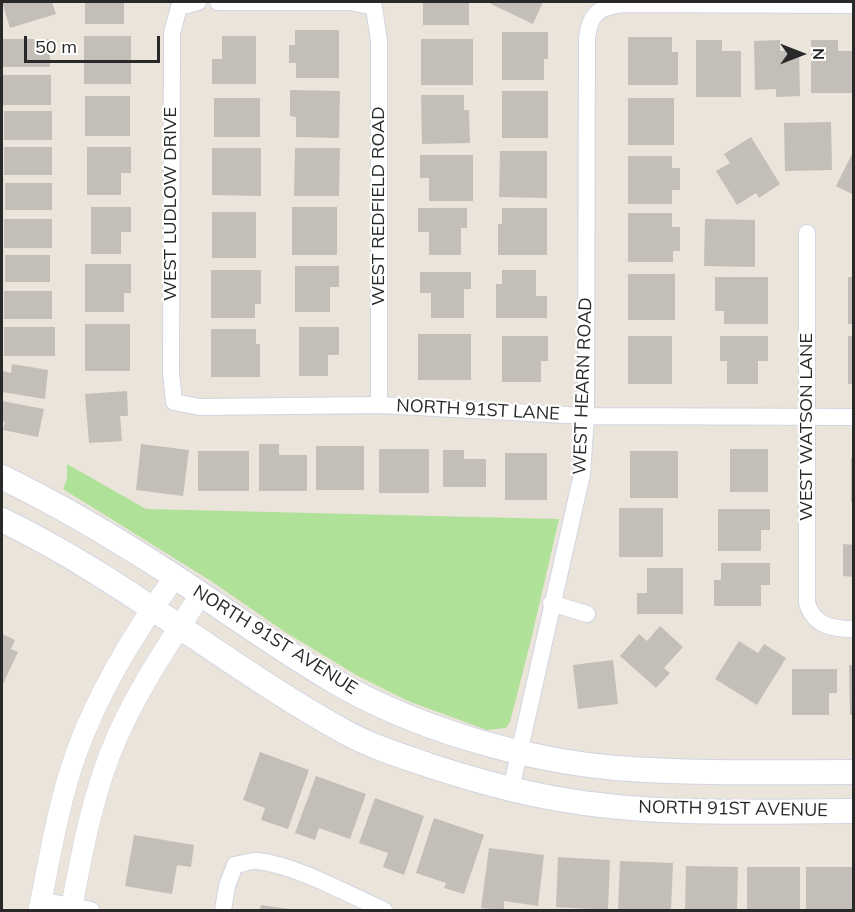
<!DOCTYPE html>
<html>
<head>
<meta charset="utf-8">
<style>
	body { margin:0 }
	#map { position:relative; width:855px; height:912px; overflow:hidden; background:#ebe4db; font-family:Mulish,sans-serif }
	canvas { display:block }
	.frame { position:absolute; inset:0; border:3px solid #292929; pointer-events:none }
	.north { position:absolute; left:771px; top:24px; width:60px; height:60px; -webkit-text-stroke:4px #fff; paint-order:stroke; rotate:90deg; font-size:16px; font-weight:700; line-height:24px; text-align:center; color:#292929 }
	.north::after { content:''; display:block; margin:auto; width:21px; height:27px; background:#292929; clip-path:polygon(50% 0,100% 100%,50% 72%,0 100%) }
	.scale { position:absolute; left:24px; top:36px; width:136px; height:27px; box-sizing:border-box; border:3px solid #292929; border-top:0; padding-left:8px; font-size:18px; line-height:21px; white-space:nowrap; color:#292929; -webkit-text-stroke:4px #fff; paint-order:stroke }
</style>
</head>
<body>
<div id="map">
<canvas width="855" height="912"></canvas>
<div class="frame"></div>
<div class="north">N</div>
<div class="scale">50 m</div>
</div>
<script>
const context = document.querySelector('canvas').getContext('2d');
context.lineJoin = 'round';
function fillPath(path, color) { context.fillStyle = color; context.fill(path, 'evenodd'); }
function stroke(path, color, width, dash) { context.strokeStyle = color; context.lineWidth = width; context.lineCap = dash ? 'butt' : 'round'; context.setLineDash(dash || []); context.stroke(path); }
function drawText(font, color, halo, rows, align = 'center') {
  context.font = font + ' Mulish,sans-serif'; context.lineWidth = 4.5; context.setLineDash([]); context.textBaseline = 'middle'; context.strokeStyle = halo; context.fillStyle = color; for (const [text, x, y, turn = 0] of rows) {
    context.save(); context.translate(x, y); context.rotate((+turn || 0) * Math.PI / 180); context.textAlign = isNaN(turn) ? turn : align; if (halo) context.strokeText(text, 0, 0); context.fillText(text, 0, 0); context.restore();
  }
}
fillPath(new Path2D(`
	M67 464 146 509 559 519 531 640 510 722 506 728 487 730 408 701 358 676 285 632 211 581 63 489 67 479Z`), '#b0e199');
fillPath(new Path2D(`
	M2 2H52L56 14 10 28Z
	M85 2H124V24H85Z
	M423 2H469V25H423Z
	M492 2H543L533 24 491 4Z
	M295 30H339V78H296V63H289V45H295Z
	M502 32H548V59H544V80H502Z
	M84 36H131V84H84Z
	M222 36H256V84H212V59H222Z
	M628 37H672V52H678V85H628Z
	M2 39H50V67H2Z
	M421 39H473V85H421Z
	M696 40H722V51H741V97H696Z
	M780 40V51H799L800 96 776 97V89L755 90 754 41Z
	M811 40H838V51H854V93H811Z
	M3 75H51V105H3Z
	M290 90 340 91 339 138 296 137V117L290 116Z
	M502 91H548V138H502Z
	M421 95H464V110H469L470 143 422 144Z
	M85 96H130V136H85Z
	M214 98H260V137H214Z
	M628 98H674V145H628Z
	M4 111H52V140H4Z
	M831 122 832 170 785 171 784 123Z
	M751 137 780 184 759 198 756 193 737 205 716 171 730 163 724 154Z
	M4 147H52V175H4Z
	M87 147H131V173H121V195H87Z
	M212 148H261V196L212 195Z
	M295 148H340L339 196H294Z
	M854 150V195L836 186Z
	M500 151H547V198L499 197Z
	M420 155H473V201H429V178H420Z
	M628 156H672V168H680V190H672V204H628Z
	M5 183H52V210H5Z
	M91 207H131V232H121V254H91Z
	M292 207H337V255H292Z
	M418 208H467V228H461V255H429V232H418Z
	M502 208H547V255H498V224H502Z
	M212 212H256V258H212Z
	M628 213H672V227H680V251H673V262H628Z
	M4 219H52V248H4Z
	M705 219 755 220V267L704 266Z
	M5 255H50V282H5Z
	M85 264H131V293H124V312H85Z
	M295 266H339V287H330V312H295Z
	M211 270H261V304H255V318H211Z
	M502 270H536V296H547V318H496V284H502Z
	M420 272H471V289H464V318H431V293H420Z
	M628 274H675V320H628Z
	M715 277H768V324H724V311H715Z
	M848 277H854V324H848Z
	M4 291H52V319H4Z
	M85 324H130V371H85Z
	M4 327H55V356H4Z
	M299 327H339V355H328V376H299Z
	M211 329H256V344H260V377H211Z
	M418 334H471V380H418Z
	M502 336H548V361H541V382H502Z
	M628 336H672V384H628Z
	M720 336H768V361H758V384H727V361H720Z
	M848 336H854V384H848Z
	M12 364 48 370 45 399 2 392V371L11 373Z
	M127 391 128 416H120L122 441 89 443 85 394Z
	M2 401 44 409 38 437 3 430 5 422 2 421Z
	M141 444 189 450 183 496 136 490Z
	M259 444H279V455H307V491H259Z
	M316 446H364V490H316Z
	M379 449H429V493H379Z
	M730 449H768V492H730Z
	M443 450H464V459H486V487H443Z
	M198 451H249V491H198Z
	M630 451H678V498H630Z
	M505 453H547V500H505Z
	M851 458H854V502H851Z
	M619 508H663V557H619Z
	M718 509H770V530H761V551H718Z
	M843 544 854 545V577L843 576Z
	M721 563H770V585H761V606H714V580H721Z
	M647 568H683V614H637V593H647Z
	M660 626 683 647 664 668 670 673 656 688 620 656 639 634 647 641Z
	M2 634 15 640 11 649 18 652 2 686Z
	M739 641 758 653 764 644 786 658 757 705 715 679Z
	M613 660 618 704 578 709 573 665Z
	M849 665H854V715H850Z
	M792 669H837V693H829V715H792Z
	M260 752 309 770 288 829 261 820 265 808 243 800Z
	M316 776 366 794 350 839 319 828 315 840 295 833Z
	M375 798 424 816 404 875 383 867 388 853 359 843Z
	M434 818 484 835 464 894 444 888 446 883 416 873Z
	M134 835 194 845 191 867 177 865 172 894 125 886Z
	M489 848 544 855 538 906 504 901V910L481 908Z
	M558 857 610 860 608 910 556 907Z
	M620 861 673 863 671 910H618Z
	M686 866 738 867 737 910H685Z
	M747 867H800V910H747Z
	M806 867H854V910H806Z
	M261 905 289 909V910H260Z`), '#c3beb8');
const minor = new Path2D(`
	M198 2 179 7 172 33 171 373 174 402 200 407 379 405 586 416 854 417
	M218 2H351L374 7 379 41V405
	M807 233V603C814 626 832 629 854 629
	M551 603 587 614
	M511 789 582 474 586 416 587 38C590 13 599 7 623 4L854 5
	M41 900 91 910
	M223 910 227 886 235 865C242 864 251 860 258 861 298 866 347 894 384 910`);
const tertiary = new Path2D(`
	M39 910C50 858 58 804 76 754 99 690 135 631 175 577
	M71 910C82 853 93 791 117 737 139 687 171 640 201 594`);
const secondary = new Path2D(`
	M2 477C55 503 105 532 155 564 215 602 272 645 334 681 414 728 524 760 616 768 695 774 775 772 854 772
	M2 520C123 578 227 667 345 732 372 747 402 756 431 766 477 781 523 794 571 801 664 816 760 811 854 811`);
stroke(minor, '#d1d4e2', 18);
stroke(tertiary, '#d1d4e2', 22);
stroke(secondary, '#d1d4e2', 26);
stroke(minor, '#fff', 16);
stroke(tertiary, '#fff', 21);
stroke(secondary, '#fff', 24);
drawText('18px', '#292929', '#fff', [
	["WEST LUDLOW DRIVE",171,204,-90],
	["WEST REDFIELD ROAD",379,206,-90],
	["WEST HEARN ROAD",583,386,-88],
	["NORTH 91ST LANE",478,410,3],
	["WEST WATSON LANE",807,427,-90],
	["NORTH 91ST AVENUE",275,640,32],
	["NORTH 91ST AVENUE",733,809,1]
]);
</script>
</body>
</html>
